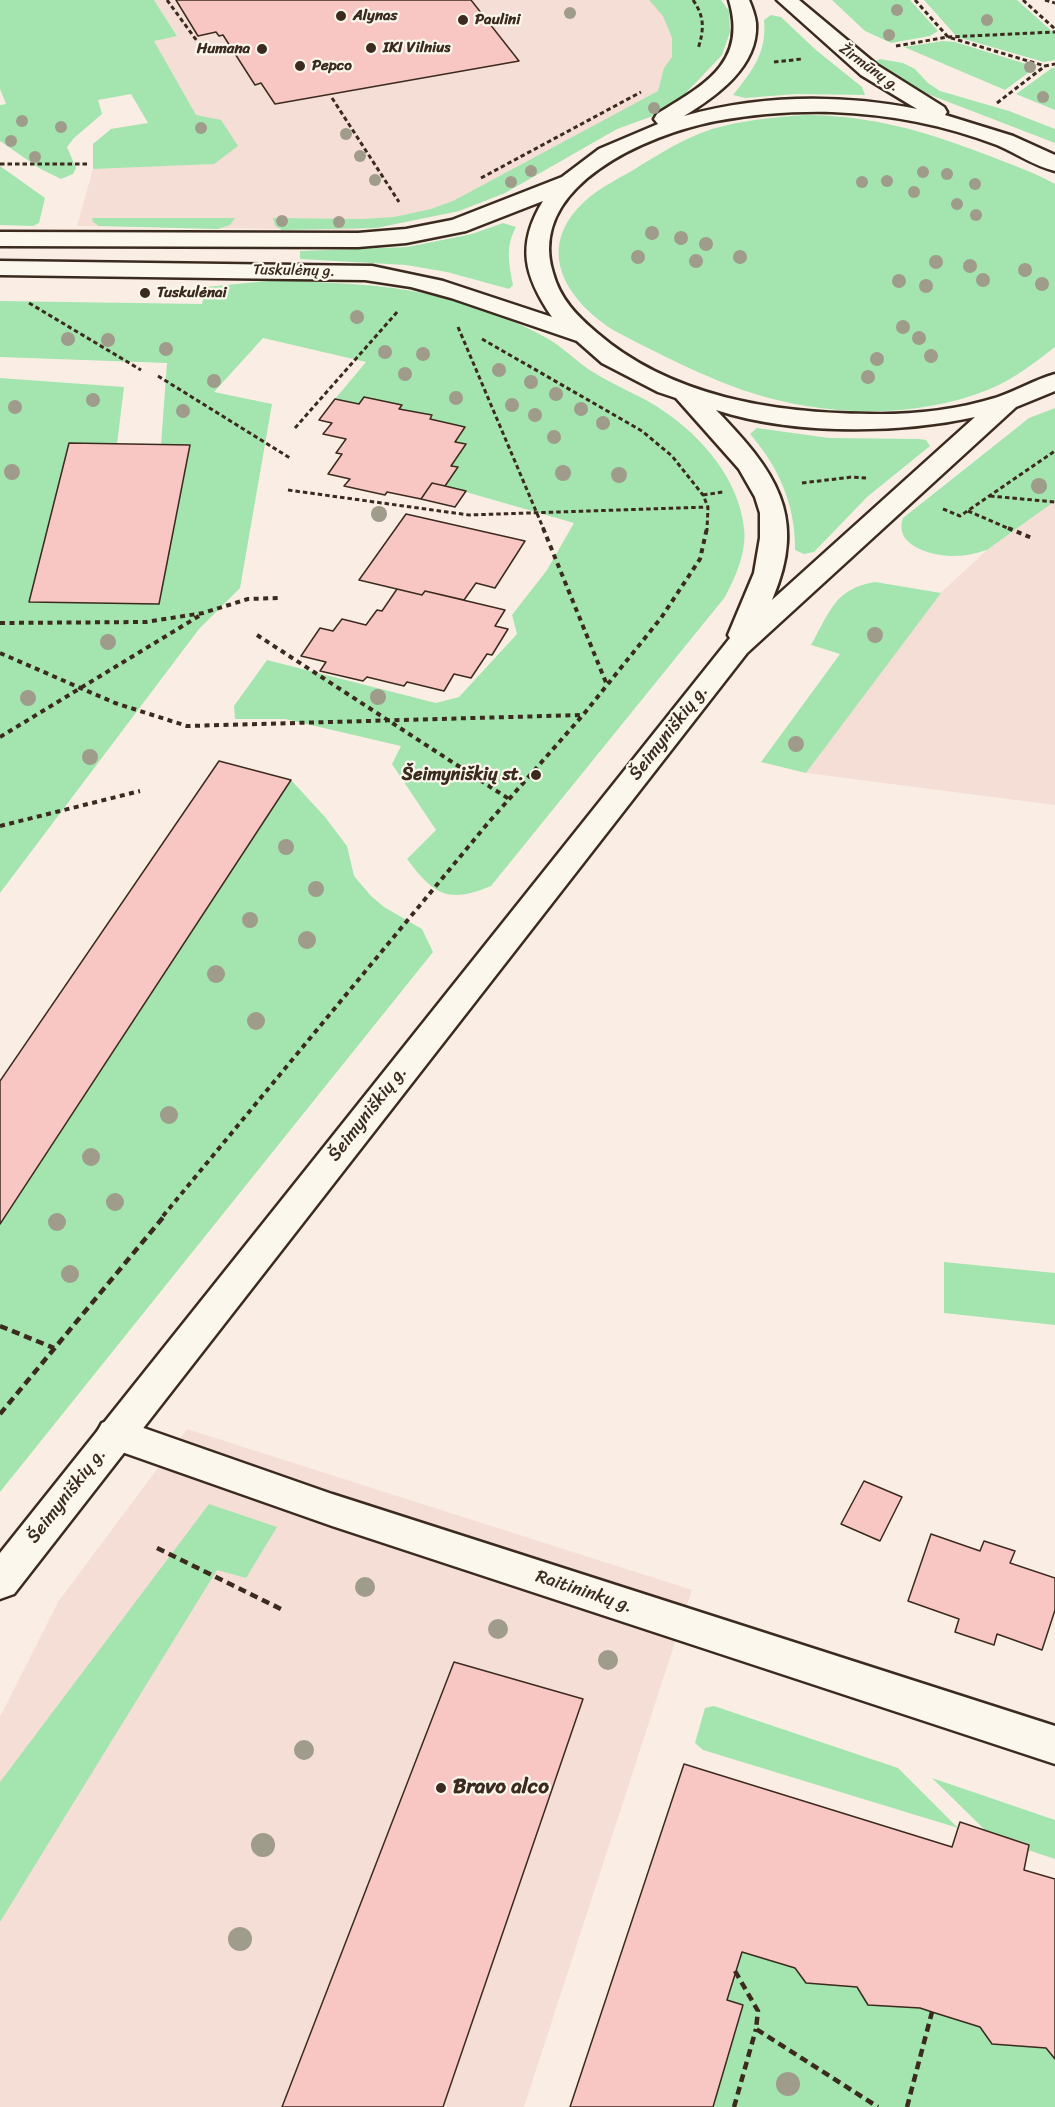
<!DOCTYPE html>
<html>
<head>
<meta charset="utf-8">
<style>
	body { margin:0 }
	canvas { display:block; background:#faede4 }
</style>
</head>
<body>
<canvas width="1055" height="2107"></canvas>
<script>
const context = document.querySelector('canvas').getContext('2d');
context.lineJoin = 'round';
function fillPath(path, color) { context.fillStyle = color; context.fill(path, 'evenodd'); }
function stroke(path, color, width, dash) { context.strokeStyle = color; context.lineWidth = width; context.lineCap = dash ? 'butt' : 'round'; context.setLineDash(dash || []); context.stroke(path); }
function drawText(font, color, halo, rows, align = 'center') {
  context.font = font + ' Sriracha,sans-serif'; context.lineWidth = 4.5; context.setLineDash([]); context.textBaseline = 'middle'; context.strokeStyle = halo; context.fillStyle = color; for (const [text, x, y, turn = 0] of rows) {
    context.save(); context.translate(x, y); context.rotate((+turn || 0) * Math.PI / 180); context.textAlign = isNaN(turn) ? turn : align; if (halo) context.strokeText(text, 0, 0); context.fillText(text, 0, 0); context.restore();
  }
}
fillPath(new Path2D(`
	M154 0H721L729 11 730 32 722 55 700 79 661 113 617 129 505 193 459 211 397 224 351 230 77 226 93 169V144L111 129 195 115 153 40 177 35Z
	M1055 501V805L806 773 935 598 987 550Z
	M187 1429 692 1590 524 2107H0V1717L58 1602Z`), '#f5ded6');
fillPath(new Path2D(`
	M0 0H154L177 36 154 41 196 115 221 120 238 146 214 164 93 169V144L111 129 148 123 131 94 98 100 102 114 74 138 67 147 76 168 73 174 61 179 39 168 0 141V105L6 104 0 89Z
	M649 0H721L729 11 730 32 722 55 678 101 661 113 617 129 505 193 459 211 376 228 282 230 275 226 273 218 363 219 394 217 431 209 453 201 658 91 664 68 672 57V38L663 16Z
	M832 0H910L938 31 930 36 891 43 865 31Z
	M924 0H1017L1055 34V60L1044 62 957 37Z
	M771 15 781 17 816 50 862 87 865 95 796 94 745 98 733 95C753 70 767 52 764 20Z
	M943 41 955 42 1036 67 1005 90 904 47Z
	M880 59 903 63 915 69 928 83 940 91 1009 111 1055 129V143L920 91 874 62Z
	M1052 68H1055V110L1016 94Z
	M807 115C874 116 924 131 987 155 1010 164 1034 172 1055 184V347C1034 363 1014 379 990 389 917 419 827 417 752 393 710 380 655 352 615 331 571 304 535 255 578 208 593 191 616 180 635 169 659 154 684 138 712 129 743 120 774 117 807 115Z
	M0 166 45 198 39 223 33 226 0 225Z
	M92 218H235L230 225 218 229 99 226 93 222Z
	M503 223 516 227C505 247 509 264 513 285L509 289 447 272 406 265 300 259V251L407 247 472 234Z
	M278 280C329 283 381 283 431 295 468 304 517 320 550 340 565 349 578 363 593 372 616 387 643 396 665 412 703 438 739 480 744 528 747 552 735 578 725 597L491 886C448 904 434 895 407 859L436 830 392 764 401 746 285 719H235L234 706 267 660 436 703 459 697 517 634 512 615 547 570 574 523 445 486 458 467 451 466 465 444 455 442 465 427 430 419 432 415 399 409 401 405 364 397 359 404 335 399 366 362 263 338 214 392 272 404 240 588 199 629 0 893V378L124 387 117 444 159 604 190 446 161 445 167 363 0 357V301L202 304 206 287Z
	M1055 408V501L987 550C977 553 966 556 954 556 932 556 893 546 903 518L1019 426 1029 418Z
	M757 428 829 438 919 439 926 440 930 446 867 497 814 552 804 554 795 550C796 507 779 467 750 434Z
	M875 582 941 593 806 773 761 762 840 654 811 645C830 612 834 589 875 582Z
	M291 780 325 817 347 846 354 876 371 896 384 907 422 929 433 952 0 1492V1224Z
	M944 1262 1055 1273V1325L944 1313Z
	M209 1504 277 1527 246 1578 217 1570 0 1922V1782Z
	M714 1706 898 1768 958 1828 703 1750 695 1743 705 1708Z
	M932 1778 1055 1820V1859L1028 1850 1029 1844 985 1830Z
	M742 1952 795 1968 806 1983 857 1987 868 2005 920 2008 980 2027 992 2044 1046 2048 1055 2059V2107H713L742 2005 727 2000Z`), '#a4e5af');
const building = new Path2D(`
	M176 0H471L519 61 275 104 261 83 255 85 223 35 219 36 216 32 198 36Z
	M364 397 402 405 399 409 432 415 430 419 465 427 455 442 466 444 451 466 458 467 445 486 432 483 421 499 387 492 385 495 344 486 350 479 328 474 342 454 336 453 346 439 323 434 332 423 319 420 335 399 359 404Z
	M69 443 190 445 159 604 29 602Z
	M432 483 445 486 466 491 455 507 421 499Z
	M406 514 525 541 495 588 476 583 464 600 425 591 422 595 359 580Z
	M397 589 422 595 425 591 505 610 495 626 508 629 492 655 487 654 471 678 454 674 444 691 407 682 404 686 367 677 363 681 320 671 326 662 301 656 320 628 333 631 342 619 366 625 377 610 382 611Z
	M219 761 291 780 0 1224V1081Z
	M864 1481 902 1497 880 1541 841 1524Z
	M931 1534 980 1551 984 1541 1015 1551 1010 1563 1055 1578V1610L1042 1650 997 1634 994 1645 955 1632 959 1619 908 1601Z
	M454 1662 583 1699 443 2107H282Z
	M684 1764 952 1847 960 1822 1029 1845 1024 1870 1055 1879V2059L1046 2048 992 2044 980 2027 932 2012 920 2008 868 2005 857 1987 806 1983 795 1968 742 1952 727 2000 743 2005 713 2107H570Z`);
fillPath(building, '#f8c7c4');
stroke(building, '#3b2a1e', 1.5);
const street = new Path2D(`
	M115 1418 332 1494 1055 1726V1764L332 1526 102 1445 96 1434 102 1423Z`);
const primary = new Path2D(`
	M729 0H749C752 7 755 15 756 23 759 66 717 96 684 116 760 95 840 94 917 109L861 75 777 0H799L877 65 944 107 947 112 945 115 1013 136 1055 155V171C1034 166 1016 153 997 145 945 125 888 114 832 112 794 111 754 114 716 121 649 134 526 185 553 273 560 299 577 316 597 333 671 397 774 413 869 414 910 415 956 410 995 398 1016 391 1034 380 1055 374V391L1016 407 747 653 14 1594 0 1599V1553L730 638 728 635 754 573 760 538V513L755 497 739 469 676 398 658 392 602 363 577 341 451 298 411 287 365 280 0 275V261L372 266 443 281 552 317C524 276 516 245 543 201L466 231 406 243 358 247 0 246V232L358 233 406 229 452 220 562 177 599 149 658 124 654 119 657 114C704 85 748 63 729 0ZM716 410C793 435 897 434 975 417L772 600C809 515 774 470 716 410Z`);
stroke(street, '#3b2a1e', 5);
stroke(primary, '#3b2a1e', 5);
stroke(new Path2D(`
	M167 0 197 41
	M693 0C705 17 704 30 698 49
	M915 0 948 37 1045 66
	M1023 0 1055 29
	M1045 0 1055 3
	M896 46 948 37 1055 32
	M774 62 802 59
	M332 98 399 202
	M997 103 1045 66 1055 64
	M0 164H88
	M481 178 641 92
	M29 303 141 370
	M458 327 544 530
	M482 339 642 431 672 456 703 495 708 507 707 530
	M158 376 290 458
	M295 428 398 311
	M802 483 852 477 866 478
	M288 490 469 515 708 507
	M703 495 723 492
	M990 496 1055 502
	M943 509 960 516 1055 451
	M968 511 1012 530`), '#3b2a1e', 3, [4.5, 3]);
stroke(new Path2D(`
	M543 528 607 685
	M1008 528 1032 538
	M0 623 146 622 203 613 248 599 280 598
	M257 635 509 799
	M0 653 115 703 187 726 582 715
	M0 737 199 616
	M0 826 140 791
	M163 1216 488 823 583 715 661 618 700 559 707 528`), '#3b2a1e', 4, [5, 4.5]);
stroke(new Path2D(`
	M0 1326 54 1348
	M0 1414 165 1215
	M157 1548 281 1609
	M735 1971 758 2011 756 2029 878 2107
	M734 2107 756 2029
	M907 2107 932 2012`), '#3b2a1e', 4.5, [8, 5]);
fillPath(street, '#fbf7ec');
fillPath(primary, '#fbf7ec');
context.fillStyle = '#9f9c8b';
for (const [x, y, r] of [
	[897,10,6],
	[570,13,6],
	[987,20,6],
	[889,35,6],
	[1030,67,6],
	[1043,97,6],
	[654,108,6],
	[22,121,6],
	[61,127,6],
	[201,128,6],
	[346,134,6],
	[11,141,6],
	[360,156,6],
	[35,157,6],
	[531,171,6],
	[923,172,6],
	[947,174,6],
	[375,180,6],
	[887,181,6],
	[511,182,6],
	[862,182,6],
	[975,184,6],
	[914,192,6],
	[957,204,6],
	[976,215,6],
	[282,221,6],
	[339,222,6],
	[652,233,7],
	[681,238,7],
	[706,244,7],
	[638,257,7],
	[740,257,7],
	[696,261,7],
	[936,262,7],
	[970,266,7],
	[1025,270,7],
	[983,280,7],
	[899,281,7],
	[1042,284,7],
	[926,286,7],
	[357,317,7],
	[903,327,7],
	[919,338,7],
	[68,339,7],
	[108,340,7],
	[166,349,7],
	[385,352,7],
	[423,354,7],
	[931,356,7],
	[877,359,7],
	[499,370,7],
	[405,374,7],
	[868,377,7],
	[214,381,7],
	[531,382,7],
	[556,394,7],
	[456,398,7],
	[93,400,7],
	[512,405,7],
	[15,407,7],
	[581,409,7],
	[183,411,7],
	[535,415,7],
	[603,423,7],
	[554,437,7],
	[12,472,8],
	[563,473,8],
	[619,475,8],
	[1039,486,8],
	[379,514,8],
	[875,635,8],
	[108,642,8],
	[378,697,8],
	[28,698,8],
	[796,744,8],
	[90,757,8],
	[286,847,8],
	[316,889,8],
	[250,920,8],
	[307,940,9],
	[216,974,9],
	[256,1021,9],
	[169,1115,9],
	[91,1157,9],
	[115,1202,9],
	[57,1222,9],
	[70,1274,9],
	[365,1587,10],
	[498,1629,10],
	[608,1660,10],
	[304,1750,10],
	[263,1845,12],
	[240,1939,12],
	[788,2084,12]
]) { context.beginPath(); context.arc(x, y, r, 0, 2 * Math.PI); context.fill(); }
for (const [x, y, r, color] of [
	[341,16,6,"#3b2a1e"],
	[463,20,6,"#3b2a1e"],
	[371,48,6,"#3b2a1e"],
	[262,49,6,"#3b2a1e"],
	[300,66,6,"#3b2a1e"],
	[145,293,6,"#3b2a1e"],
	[536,775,6,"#3b2a1e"],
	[441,1788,6,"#3b2a1e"]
]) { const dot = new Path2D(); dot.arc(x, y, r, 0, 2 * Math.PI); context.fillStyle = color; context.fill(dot); stroke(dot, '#fbf7ec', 2); }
drawText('bold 15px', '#3b2a1e', '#fbf7ec', [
	["Alynas",353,16],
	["Paulini",475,20],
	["IKI Vilnius",383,48],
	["Humana",250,49,"right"],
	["Pepco",312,66],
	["Tuskulėnai",157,293]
], 'left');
drawText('15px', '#3b2a1e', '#fbf7ec', [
	["Žirmūnų g.",869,68,36],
	["Tuskulėnų g.",294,271,1]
]);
drawText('18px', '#3b2a1e', '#fbf7ec', [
	["Šeimyniškių g.",669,733,-52],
	["Šeimyniškių g.",368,1114,-52],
	["Šeimyniškių g.",67,1496,-52],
	["Raitininkų g.",584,1592,18]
]);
drawText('bold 18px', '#3b2a1e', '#fbf7ec', [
	["Šeimyniškių st.",524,775]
], 'right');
drawText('bold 21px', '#3b2a1e', '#fbf7ec', [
	["Bravo alco",453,1788]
], 'left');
</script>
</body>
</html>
